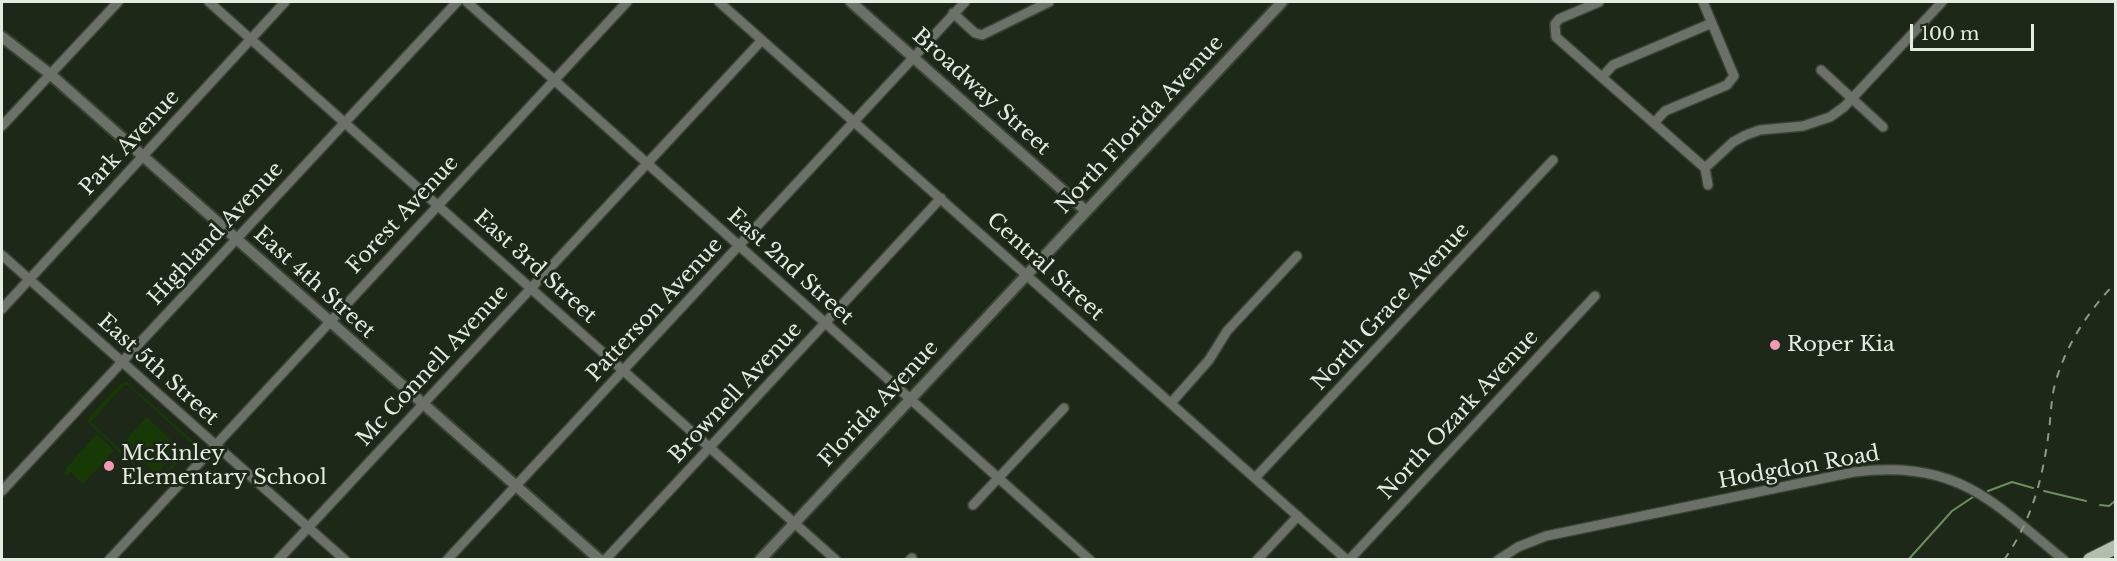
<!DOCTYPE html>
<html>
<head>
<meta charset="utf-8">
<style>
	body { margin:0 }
	#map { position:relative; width:2117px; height:561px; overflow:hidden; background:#1d2818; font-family:"Libre Baskerville",serif }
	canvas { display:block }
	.frame { position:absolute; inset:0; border:3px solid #e4ebe1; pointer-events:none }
	.scale { position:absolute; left:1910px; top:24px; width:124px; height:27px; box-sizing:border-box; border:3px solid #e4ebe1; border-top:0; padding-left:8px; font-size:18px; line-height:21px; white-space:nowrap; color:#e4ebe1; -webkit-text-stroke:4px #1d2818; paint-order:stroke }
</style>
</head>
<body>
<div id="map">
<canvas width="2117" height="561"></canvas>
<div class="frame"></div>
<div class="scale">100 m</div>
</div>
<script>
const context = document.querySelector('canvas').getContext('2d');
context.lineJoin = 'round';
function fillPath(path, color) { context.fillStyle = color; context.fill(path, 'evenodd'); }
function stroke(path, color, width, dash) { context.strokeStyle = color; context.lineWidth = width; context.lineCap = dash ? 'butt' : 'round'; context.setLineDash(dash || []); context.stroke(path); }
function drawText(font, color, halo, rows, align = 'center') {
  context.font = font + ' "Libre Baskerville",serif'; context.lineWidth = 6; context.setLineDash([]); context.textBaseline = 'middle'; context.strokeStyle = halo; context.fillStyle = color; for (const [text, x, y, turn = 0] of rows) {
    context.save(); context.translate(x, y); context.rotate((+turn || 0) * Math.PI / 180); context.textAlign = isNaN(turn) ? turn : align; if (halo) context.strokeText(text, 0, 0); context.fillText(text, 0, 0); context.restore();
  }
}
fillPath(new Path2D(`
	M127 382 192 440V448L159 483 149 481 88 422 89 417 120 384ZM124 385 129 386 190 442 189 447 157 480 149 477 91 422Z
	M147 417 180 449 156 474 123 443Z
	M97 434 114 451 83 484 71 472 67 476 64 473 67 470 66 468Z`), '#173905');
stroke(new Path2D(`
	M1988 491 2012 482 2033 488
	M2044 491 2086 501
	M2100 505 2109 506 2116 500
	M1908 560 1952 511 1973 497`), '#6d8e5f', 2);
const minor = new Path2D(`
	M209 2 836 560
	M467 2 1090 560
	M719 2 1347 560
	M1599 2 1559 19 1555 24 1556 37 1705 168
	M953 13 975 33 982 35 1049 2
	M1821 70 1883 127
	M1602 77 1613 65 1712 23
	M1654 123 1665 111 1727 85 1734 76 1703 2
	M2 126 118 2
	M1708 185 1705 168 1733 142 1746 135 1760 130 1803 126 1830 117 1844 107 1942 2
	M2 255 345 560
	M2 309 285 2
	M1171 403 1209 360 1227 331 1297 256
	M1255 478 1553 160
	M2 491 457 2
	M973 505 1064 408
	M109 560 627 2
	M278 560 762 40
	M447 560 965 2
	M605 560 941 198
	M910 560 912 558
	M1257 560 1298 516
	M1349 560 1595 296
	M1498 560 1518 547 1546 536 1854 472C1958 460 1989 499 2064 560`);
const tertiary = new Path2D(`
	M851 2 1086 211
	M2 37 50 74 600 560
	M760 560 1282 2`);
const primary = new Path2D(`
	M2090 560 2116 547`);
stroke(minor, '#394334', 12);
stroke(tertiary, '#394334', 14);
stroke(primary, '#394334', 16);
stroke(minor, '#6b7168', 9);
stroke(tertiary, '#6b7168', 10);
stroke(primary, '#b2bead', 14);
stroke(new Path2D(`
	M2004 560C2032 520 2043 478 2049 430 2051 415 2051 399 2055 384 2066 344 2088 312 2116 282`), '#8d9689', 2, [8, 8]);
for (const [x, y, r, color] of [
	[1775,345,6,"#f19ab2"],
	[109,466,6,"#f19ab2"]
]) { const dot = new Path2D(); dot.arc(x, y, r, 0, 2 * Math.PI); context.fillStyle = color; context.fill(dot); stroke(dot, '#1d2818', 2); }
drawText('21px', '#e4ebe1', '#1d2818', [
	["Broadway Street",981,92,42],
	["North Florida Avenue",1140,125,-47],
	["Park Avenue",130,143,-47],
	["Forest Avenue",403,215,-47],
	["Highland Avenue",216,234,-47],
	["East 3rd Street",535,267,42],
	["East 2nd Street",790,267,42],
	["Central Street",1045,267,42],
	["East 4th Street",314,283,42],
	["North Grace Avenue",1391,307,-47],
	["Patterson Avenue",655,310,-47],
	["Mc Connell Avenue",433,366,-47],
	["East 5th Street",158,370,42],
	["Brownell Avenue",736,393,-47],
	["Florida Avenue",879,404,-47],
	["North Ozark Avenue",1459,415,-47],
	["Hodgdon Road",1799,468,-10]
]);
drawText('21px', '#e4ebe1', '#1d2818', [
	["Roper Kia",1787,345],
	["McKinley",121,454],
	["Elementary School",121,478]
], 'left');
</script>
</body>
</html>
